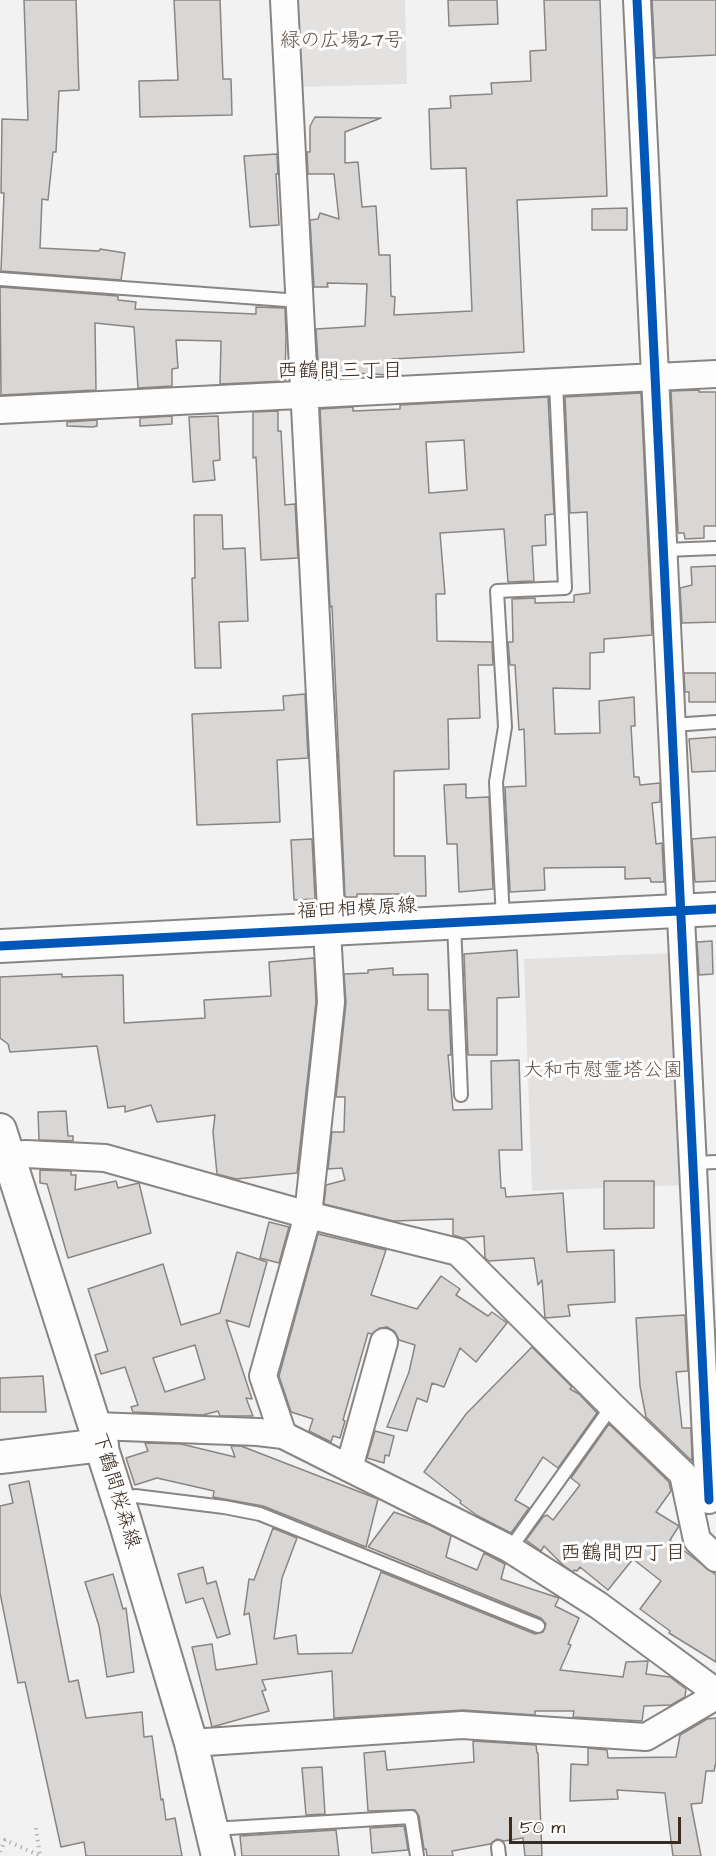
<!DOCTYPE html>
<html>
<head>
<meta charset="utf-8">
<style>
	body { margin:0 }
	#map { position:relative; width:716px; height:1856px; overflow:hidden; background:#f3f2f2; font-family:"Architects Daughter",sans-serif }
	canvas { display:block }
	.scale { position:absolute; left:509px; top:1817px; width:172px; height:27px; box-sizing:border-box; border:3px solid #3b2a1e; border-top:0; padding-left:8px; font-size:18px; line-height:21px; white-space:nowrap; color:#3b2a1e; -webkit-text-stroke:4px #fff; paint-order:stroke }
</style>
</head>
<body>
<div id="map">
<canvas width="716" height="1856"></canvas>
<div class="scale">50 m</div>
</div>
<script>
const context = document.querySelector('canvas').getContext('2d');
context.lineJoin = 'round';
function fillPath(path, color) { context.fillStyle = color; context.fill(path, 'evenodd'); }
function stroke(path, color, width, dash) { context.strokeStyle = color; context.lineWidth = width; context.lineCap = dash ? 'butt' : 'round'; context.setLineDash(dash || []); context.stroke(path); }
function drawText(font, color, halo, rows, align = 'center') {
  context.font = font + ' "Architects Daughter","Klee One",sans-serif'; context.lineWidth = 6; context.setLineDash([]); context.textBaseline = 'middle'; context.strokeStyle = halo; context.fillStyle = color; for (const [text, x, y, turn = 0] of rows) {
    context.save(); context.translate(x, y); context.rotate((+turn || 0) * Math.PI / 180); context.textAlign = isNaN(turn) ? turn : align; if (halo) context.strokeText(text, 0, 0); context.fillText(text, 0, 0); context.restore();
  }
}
fillPath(new Path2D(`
	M296 0H405L407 84 298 87Z
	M674 953 683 1185 532 1191 524 959Z`), '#e4e2e0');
const building = new Path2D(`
	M24 0H76L79 90 59 91 56 152H53L48 200 42 199 40 248 99 251 100 249 125 253 121 280 1 271 4 193H1L2 119 28 120Z
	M174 0H220L223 79H231L232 115 140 117 139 81 178 80Z
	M448 0H497L498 24 449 26Z
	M544 0H600L607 196 517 200 524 352 392 359 391 375 351 373V377L319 379 316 329 365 326 367 284 327 283 328 287H314L310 220 318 219 320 213 339 219 334 174H308L307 152H310V126L315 117 381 118 345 132V163L358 162 362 207 376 206 379 255H390L391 296 395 297 394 315 472 311 466 168 431 169 429 109 451 108 450 96 492 94 491 83 531 81 530 51 546 50Z
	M652 0H716V55L655 58Z
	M277 154 278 174H276L279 225 250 227 244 156Z
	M627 208V230H592V209Z
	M0 287 118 296V300L136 302 135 309 256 314V307L285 308 286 335 285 381 220 384 221 341 176 340 178 368 172 369V386L138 388 134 327 95 323 96 390 1 395Z
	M699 390V392H716V526H704V538L685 539 684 533H678L671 391Z
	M641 393 652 635 604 639V652L590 653V689L553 688 555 734 600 733 599 701 634 697 635 726H631L634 777H639L640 785 660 783V802L652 803 656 844 662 843 664 882H651L650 878 625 879V867L544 868 545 890 510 892 505 787 526 786 524 729 519 730 515 665H510L508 642H513L512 599 535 598V603L574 602V595L590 593 587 512 570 513 565 397Z
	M548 397 554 514 545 515 546 545 532 546 534 581 508 582 504 529 440 533 445 594H436L437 641 492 642 493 665H478L480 718 448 719 449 769 394 771V856H425L426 896H401L402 894H357V897H345L332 606 330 607 320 409 353 407V411L400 409V405ZM464 440 467 490 429 493 426 442Z
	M278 411V431H281L285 505 295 504 298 558 261 560 256 457 253 458V412Z
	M172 416V424L140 426V418Z
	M218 416 220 460 213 461 215 480 193 482 189 417Z
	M97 420V426L93 427 67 426V422Z
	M194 515H222L223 549 245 548 248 621 219 622 221 668H195L192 578H195Z
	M716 566V622L682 623 680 588 692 585 691 567Z
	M684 673H716V702H689V692H685Z
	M305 694 308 758 277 760 280 822 197 825 192 714 284 710 283 696Z
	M716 737V771L692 772 689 739Z
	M466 784V798L489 797 493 889 459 892 457 844H447L444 785Z
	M716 837V881L695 882 692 839Z
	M312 839 315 899 294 900 291 840Z
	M712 941 713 974 699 975 697 942Z
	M517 950 519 997 497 998V1055H468L464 954Z
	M314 958 316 1002 297 1173 236 1179 217 1174 213 1132 215 1115 157 1122 151 1105 125 1112V1106L108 1108 97 1046 10 1052 8 1044 0 1038V977L62 974V977L123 975 124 1023 205 1018 204 1000 271 996 269 962Z
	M393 968V975L428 974V1010H449L451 1055H448L453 1110 492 1109 491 1061 519 1060 522 1150H499L501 1188H505L506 1197 563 1193 567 1252 614 1250 615 1302 568 1305 570 1316 545 1318 542 1280 538 1285 534 1258 489 1261 485 1258 484 1236 463 1238 453 1235V1219L393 1221 324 1204 326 1185 345 1180 342 1168 328 1169 332 1132H344L345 1097H336L346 1003 344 974 368 973V970Z
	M66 1111 68 1136H73V1141L39 1140 38 1112Z
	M40 1170 71 1171V1175H76L75 1190 116 1181 118 1188 139 1183 151 1233 68 1258 47 1184 40 1183Z
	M604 1181H654V1228L604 1229Z
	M269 1222 289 1227 279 1263 260 1258Z
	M318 1234 386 1250 371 1295 417 1309 441 1276 460 1289 456 1295 488 1316 492 1312 507 1323 476 1362 460 1348 444 1387 432 1383 427 1402 417 1398 407 1431 387 1427 409 1372 415 1345 399 1340 395 1332 387 1327 380 1328 372 1334 368 1333 343 1420 345 1421 340 1438 333 1436 331 1442 309 1431 313 1419 291 1412 279 1376Z
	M237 1252 267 1262 249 1327 226 1320 252 1399 246 1398 253 1416H220L218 1411 203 1415 133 1412 131 1407 138 1405 125 1367 101 1374 95 1355 108 1351 88 1289 163 1264 181 1325 220 1313ZM195 1345 205 1379 165 1392 153 1358Z
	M685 1315 688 1371 676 1372 682 1428H691L692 1461 646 1417 640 1386 636 1318Z
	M532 1347 572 1387 570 1389 579 1394 597 1413 558 1468 543 1457 515 1500 529 1508 511 1533 478 1516 460 1503 461 1501 424 1472 466 1414Z
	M43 1376 46 1412H0V1378Z
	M609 1424 669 1482 671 1491 656 1512 679 1526 670 1540 716 1575V1662L669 1633 670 1631 640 1609 661 1581 633 1559 608 1590 580 1567 577 1571 574 1570 573 1572 563 1565 544 1546 541 1551 526 1540 543 1517 547 1515 553 1520 580 1485 571 1478Z
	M375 1431 394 1436 389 1456 385 1455 384 1463 367 1458Z
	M145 1443 181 1444 235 1457 231 1446H241L378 1499 366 1547 263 1506 213 1497 214 1491 157 1478 135 1485 126 1458 148 1451Z
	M29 1481 69 1682 78 1680 86 1718 142 1712 144 1737 152 1736 161 1800 163 1799 166 1820 175 1818 182 1856H86L84 1842 61 1847 25 1682 18 1683 0 1593V1506L13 1503 9 1485Z
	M394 1512 430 1525 451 1536 446 1557 477 1570 484 1553 505 1564 501 1579 559 1598 555 1606 579 1618 568 1644 571 1645 560 1670 623 1677 626 1662 648 1661 646 1674 670 1677 686 1689 685 1697 671 1705 644 1706 642 1721 573 1717 574 1711H535V1715L463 1710 334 1718 332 1671 262 1680 266 1690 262 1691 269 1711 212 1727 192 1647 212 1644 216 1670 257 1664 249 1613 244 1615 249 1579 254 1580 273 1528 297 1538 282 1578 274 1639 296 1635 298 1654 352 1653 381 1572 535 1634 543 1632 546 1624 541 1618 368 1547Z
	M203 1567 207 1584 216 1581 230 1634 217 1638 203 1598 186 1603 178 1574Z
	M113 1574 123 1609 126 1608 134 1672 107 1677 99 1626 85 1582Z
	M716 1718V1762L714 1771H706L702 1803 691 1804 701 1856H673L665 1793 617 1790 618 1799 570 1801 571 1764 588 1765V1748L607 1750 608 1758 676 1757 680 1735 707 1719Z
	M473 1741 536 1745 537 1753H538L542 1856H525L523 1838 504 1841 497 1839 490 1844 452 1851 453 1856H427L426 1849H424L419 1816 415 1810 368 1811 364 1753 385 1751 387 1770 474 1762Z
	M322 1767 325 1814 306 1815 302 1768Z
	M404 1826 408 1850 372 1853 370 1828Z
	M336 1830 339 1856H242L240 1836Z`);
fillPath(building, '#d9d7d6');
stroke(building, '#898582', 1.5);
const service = new Path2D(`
	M0 279 300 301
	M664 550 716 548
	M672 725 716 722
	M503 919 496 782 505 727 497 591 565 588 556 382
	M454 923 461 1095
	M693 1163 716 1162
	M120 1502 135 1496 224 1507 260 1514 538 1626
	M510 1549 612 1406
	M212 1829 411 1817 417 1856
	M498 1847 499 1856`);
const minor = new Path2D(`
	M284 0 332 929
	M637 0 709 1500
	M0 410 716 374
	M0 1156 26 1154 105 1158 308 1215 458 1252 612 1406 683 1474 697 1540 716 1558
	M95 1426 258 1432 283 1435 510 1549 598 1605 716 1692
	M283 1435 263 1376 308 1215 331 1002 327 930
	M349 1468 384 1342
	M191 1743 462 1725 646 1737 716 1696`);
const tertiary = new Path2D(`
	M0 946 716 909
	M0 1130 125 1521 191 1743 218 1856
	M0 1457 102 1445`);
stroke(service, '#898582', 16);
stroke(minor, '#898582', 30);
stroke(tertiary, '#898582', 36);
stroke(new Path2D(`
	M36 1828 40 1856
	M0 1852 5 1840 41 1856`), '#b8b6b4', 4, [1.5, 4.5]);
stroke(service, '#fdfdfd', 12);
stroke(minor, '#fdfdfd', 26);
stroke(tertiary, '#fdfdfd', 32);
stroke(new Path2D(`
	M637 0 709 1500
	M0 946 716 909`), '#0057b8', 9);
drawText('20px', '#62554b', '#fff', [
	["緑の広場27号",342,42],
	["大和市慰霊塔公園",603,1072]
]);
drawText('20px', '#3b2a1e', '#fff', [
	["福田相模原線",357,910,-3],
	["下鶴間桜森線",115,1491,73]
]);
drawText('21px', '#3b2a1e', '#fff', [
	["西鶴間三丁目",340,373],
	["西鶴間四丁目",623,1555]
]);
</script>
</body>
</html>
